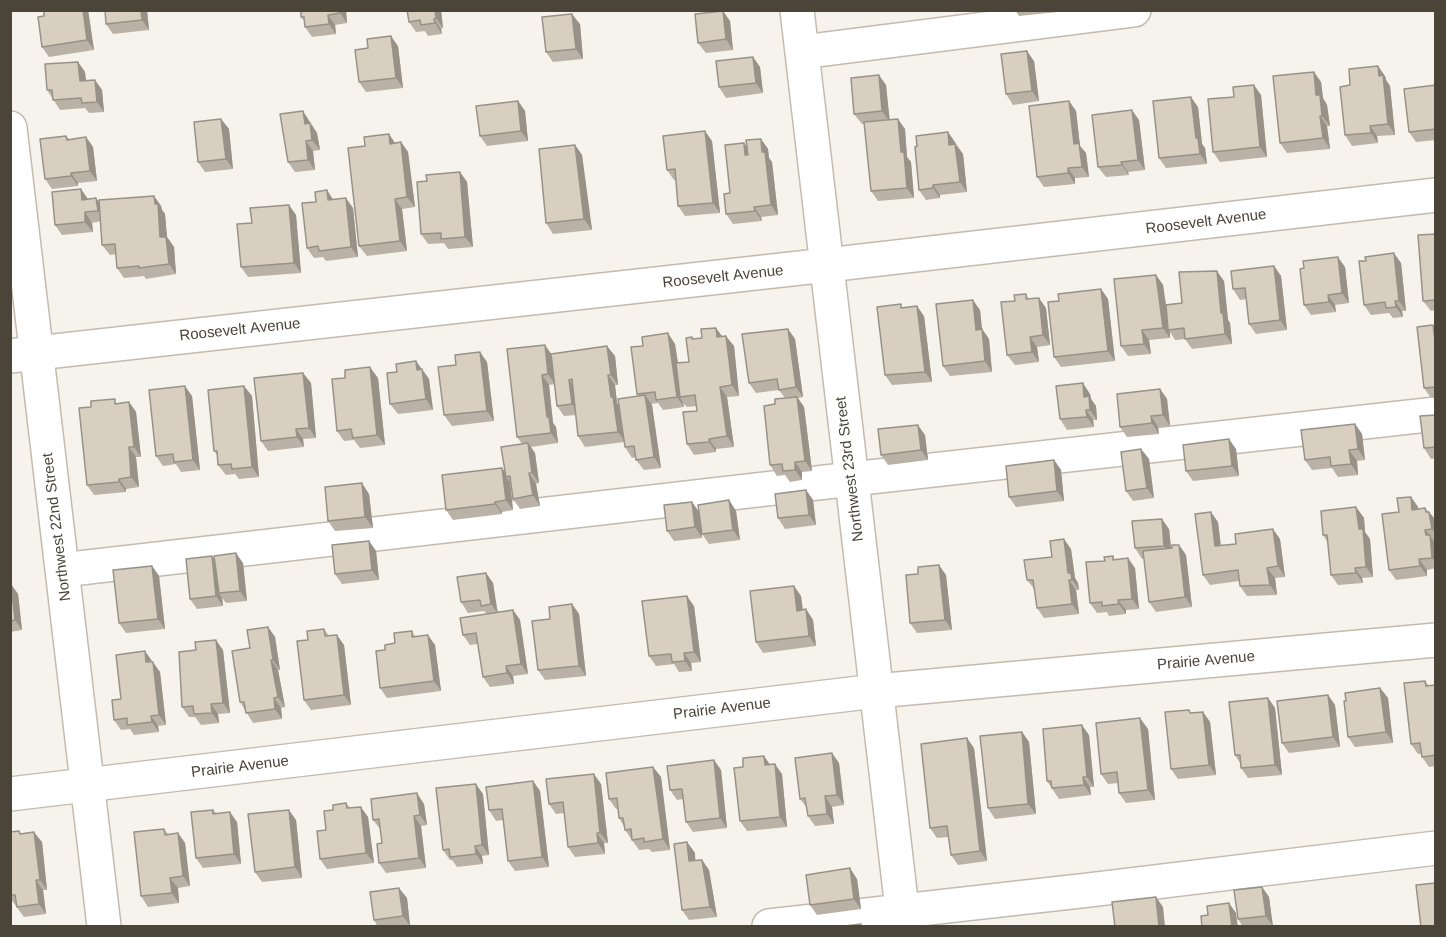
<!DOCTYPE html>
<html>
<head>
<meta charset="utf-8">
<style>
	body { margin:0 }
	#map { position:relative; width:1446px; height:937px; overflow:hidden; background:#f6f3ec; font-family:Arial,sans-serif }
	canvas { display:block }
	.frame { position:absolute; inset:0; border:12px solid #4b4439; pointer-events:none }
</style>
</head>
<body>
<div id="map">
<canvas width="1446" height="937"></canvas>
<div class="frame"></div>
</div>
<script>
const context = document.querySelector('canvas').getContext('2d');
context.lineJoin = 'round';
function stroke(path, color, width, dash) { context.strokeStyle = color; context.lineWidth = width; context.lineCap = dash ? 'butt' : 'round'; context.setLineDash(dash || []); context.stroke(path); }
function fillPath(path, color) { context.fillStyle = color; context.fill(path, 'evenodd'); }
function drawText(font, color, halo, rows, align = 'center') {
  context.font = font + ' Arial,sans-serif'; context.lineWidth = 4.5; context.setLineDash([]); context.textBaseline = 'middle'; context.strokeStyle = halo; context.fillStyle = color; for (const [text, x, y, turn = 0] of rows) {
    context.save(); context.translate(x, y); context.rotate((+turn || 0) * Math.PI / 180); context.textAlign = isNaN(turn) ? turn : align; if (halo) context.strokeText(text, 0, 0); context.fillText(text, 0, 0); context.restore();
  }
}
const minor = new Path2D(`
	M797 10 904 926
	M802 52 1134 10
	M10 128 104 926
	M10 356 827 265 1436 195
	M62 570 852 479 1436 414
	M10 794 876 691 1436 640
	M769 926 1089 890 1436 848`);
stroke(minor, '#c2bbae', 36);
stroke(minor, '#fff', 33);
fillPath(new Path2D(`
	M88 10 94 50 49 57 42 47Z
	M105 10H147L149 30 113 34 106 24Z
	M220 10H236L221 12Z
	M301 10H346L347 23 335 25 336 34 312 37 305 27 304 21 301 17Z
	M441 10 443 28 441 29 442 34 428 36 425 31 416 32 409 22Z
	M1015 10H1058V12L1019 16Z
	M723 11 730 21 733 50 706 53 698 43Z
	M580 24 583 59 553 62 546 52Z
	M398 46 403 88 366 92 359 82Z
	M753 57 760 67 763 93 726 98 719 87Z
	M1034 61 1039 101 1013 105 1006 94Z
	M78 62 85 72 86 80H95L102 90 104 112 89 113 85 108 60 110 47 90Z
	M1314 72 1321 82 1323 98 1327 105 1330 126H1327L1330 149 1287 153 1280 143Z
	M1385 76 1386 80 1390 86 1395 135 1377 136 1378 143 1352 146 1345 135 1350 85Z
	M886 85 889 120 905 129 907 157 911 162 914 198 878 201 871 191 864 124H862L854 114Z
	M1436 85V140L1416 142 1409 132Z
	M1261 95 1267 157 1220 162 1213 152Z
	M518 101 525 111 528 141 487 146 480 136Z
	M1069 101 1076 111 1080 146 1086 153 1089 177 1075 178V184L1044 187 1037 177Z
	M1198 107 1202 144 1205 148 1207 164 1166 168 1159 158Z
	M221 119 229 129 233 169 205 172 198 162Z
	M1139 120 1145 170 1128 172 1129 175 1106 177 1098 167Z
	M310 121V123L317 133 320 150 313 151 315 170 295 172 288 162Z
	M389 134 395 143 401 142 408 152 415 207 402 209 407 251 367 256 359 246 365 146Z
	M66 136 69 139 86 137 93 147 97 181 78 183V186L52 189 45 179Z
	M761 139 768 149 769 158 772 162 778 215 761 217 762 221 733 224 726 214 730 193 744 143 747 147Z
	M712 141 720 213 685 216 678 206 676 180H674L667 170Z
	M955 142 963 154 967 192 940 195V198L926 200 919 190Z
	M575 145 582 155 592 230 553 234 546 223Z
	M460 172 467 182 473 247 448 249 444 243 428 244 421 234 427 181Z
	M154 196 161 206 162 210 165 214 167 237 174 247 176 274 146 279 144 276 124 278 117 268 116 254 110 255 102 245 101 221 92 223 93 232 62 235 55 225 88 199 96 198 99 202Z
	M333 199 353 208 358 257 326 261 323 257 314 258 307 248Z
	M289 205 296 215 301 273 248 277 241 267Z
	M1436 234V310L1431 311 1423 301Z
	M1366 261 1401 263 1406 311H1402L1403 317 1393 318 1389 313 1371 315 1364 305Z
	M1274 266 1281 276 1287 330 1256 334 1249 324 1246 299 1240 300 1233 289Z
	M1345 267 1349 303 1335 305 1336 312 1311 315 1304 305Z
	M1156 275 1163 285 1166 304 1182 303 1224 281 1228 320 1230 323 1232 344 1192 349 1185 339 1175 340 1170 332V338L1149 340 1151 354 1128 356 1121 346Z
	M1101 289 1108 299 1115 361 1061 367 1054 357 1059 301Z
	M1026 294 1029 299 1046 308 1050 345 1037 347 1039 362 1015 365 1007 355 1015 301Z
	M903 307 924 316 932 382 892 385 885 375Z
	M980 310 982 329 989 339 992 372 950 376 943 366Z
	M716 328 722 336 734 346 739 396 727 397 734 447 716 449V452L694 455 687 444 697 411V406L687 407 683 403 684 407 663 410 658 403 651 404 652 405 661 468 644 470 636 460V457L632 458 625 447 624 442 585 447 578 436 576 415 564 416 557 406 555 384 549 385 553 423 556 427 558 443 531 447 535 453 539 483 536 484 540 506 520 509 513 499 511 484 510 482 513 510 502 512V514L453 520 446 510 502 468 505 472 522 444 517 437 507 349 551 354 615 356 618 385H615L617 403 619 405 638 396 637 394 675 344 678 363 689 362 694 339 702 338Z
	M788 329 795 339 803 397 798 398 804 407 812 471 802 472V480L790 482 785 475 777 476 770 465 775 404 785 398 779 390 756 393 749 383Z
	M1436 329V398H1431L1424 388Z
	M487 362 494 421 452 426 444 415 456 365Z
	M422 369 429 379 433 410 398 414 390 404Z
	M303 373 311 383 316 438 303 439 304 447 268 451 261 441Z
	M345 378H378L385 445 360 448 354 440 344 441 337 431Z
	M244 386 252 396 259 477 239 479 235 474 226 475 218 465V456L214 451Z
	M1160 389 1167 399 1170 426 1158 427 1159 434 1127 437 1120 427Z
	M1090 394 1091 399 1096 406 1097 420H1093L1094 427 1067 430 1060 419Z
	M192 396 200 470 181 472 176 464 163 466 156 456Z
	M129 402 136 412 141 457H136L139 487 126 489V492L94 495 87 485 118 403Z
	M1436 415V458L1431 459 1424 448Z
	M1355 424 1362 434 1365 460 1357 461 1358 475 1338 477 1332 468 1312 470 1305 460Z
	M925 435 928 460 888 465 881 455Z
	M1141 449 1149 459 1154 498 1133 501 1126 491Z
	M1236 449 1239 476 1193 481 1186 471Z
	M1054 460 1061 470 1064 501 1016 507 1009 497Z
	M806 490 813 500 816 525 785 529 778 518Z
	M369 494 373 528 335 531 328 521Z
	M1411 497 1418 507V509L1436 520V539L1433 540 1436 543V568L1427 570V576L1396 580 1389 570 1399 512Z
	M729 500 736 511 740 540 709 544 702 534Z
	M692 502 699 512 702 538 674 541 667 531Z
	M1356 507 1364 518 1365 532 1370 539 1373 577 1362 578 1363 583 1338 585 1331 575 1328 543 1323 535Z
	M1218 522 1221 546 1280 539 1285 577 1275 578 1277 595 1247 596 1240 586 1239 581 1210 585 1203 575Z
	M1169 529 1171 548 1179 545 1186 555 1192 607 1156 612 1149 602 1144 558 1142 559 1135 548Z
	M369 541 376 551 379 580 342 584 335 574Z
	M1071 549 1075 578 1078 583 1079 590H1076L1079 614 1044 618 1037 608 1035 590 1027 580 1052 557Z
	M212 556 215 561 243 563 247 601 226 603 222 598 223 606 197 609 190 599Z
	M1113 556 1115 560 1135 568 1139 609 1126 610V614L1109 616 1107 612 1097 613 1090 603 1105 561Z
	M152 566 159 576 165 629 126 633 119 623Z
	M486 573 493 583 497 612 513 610 520 620 528 674 513 676 514 684 490 687 483 677 478 644 470 645 463 635 487 614 484 611 468 613 461 602Z
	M946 575 952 630 917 633 910 623Z
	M10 584 18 594 22 630 10 632Z
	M801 596 803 610 806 609 813 620 816 646 763 653 756 642Z
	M572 604 579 614 586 676 545 680 538 670 550 619Z
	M694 606 701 662 691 663 692 671 679 672 674 664 656 666 649 656Z
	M268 627 275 637 280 670H278L285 707 281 708 282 719 253 723 240 702 250 648Z
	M324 629 329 636 344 645 351 705 311 710 304 700 308 640Z
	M412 631 415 636 435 645 441 691 387 698 380 688 385 650Z
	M223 650 230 713 218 714 219 723 201 725 195 717H189L182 707Z
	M152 662 160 672 166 725 158 726 159 732 134 735 130 729 121 730 114 720 121 699Z
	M1425 681 1429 686 1436 685V766L1429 767 1422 757 1421 754H1418L1411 744Z
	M1380 688 1388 698 1393 743 1355 747 1348 737Z
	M1328 695 1335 705 1340 747 1289 753 1282 743Z
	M1268 698 1275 708 1282 775 1248 778 1241 768 1240 763 1235 755Z
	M1203 712 1210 722 1216 775 1178 779 1171 769 1191 713Z
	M1148 729 1155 800 1126 803 1119 793 1118 783 1108 784 1101 774Z
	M1022 732 1029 742 1036 814 995 819 988 808Z
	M1089 735 1094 787H1090L1091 795 1059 799 1047 781Z
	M974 748 987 861 958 865 951 855 948 837 937 838 930 828Z
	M714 760 721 770 727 828 693 832 686 822 683 799 677 800 670 790Z
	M839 763 844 805 832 807 834 824 815 826 808 816 807 808 800 799Z
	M770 764 782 774 787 827 747 831 740 821Z
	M653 767 661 777 670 850 652 852 649 849 639 850 625 830 624 826 619 818 618 809H616L609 799Z
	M533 781 540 791 549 867 515 871 508 861 503 820 496 821 489 810Z
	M601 784 608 843H604L605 854 575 857 568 847 564 813 556 814 549 804Z
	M483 794 489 855 482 856 483 864 457 867 452 860H450L443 850Z
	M346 803 350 808 368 817 374 863 327 869 320 859 326 830 333 810Z
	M424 804 427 825 421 826 426 868 386 873 379 863 382 843 380 829 373 820Z
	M213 810 216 813 237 822 241 864 203 868 196 858Z
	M296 820 302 878 262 882 255 872Z
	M164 829 168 834 178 833 185 843 190 886 178 888 179 903 148 907 141 896Z
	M10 832 21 834 42 842 47 890H43L46 914 24 917 10 898Z
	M687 842 695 853V861L702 860 709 870 717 917 689 920 682 910Z
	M857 879 861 909 817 915 810 905Z
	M1262 887 1269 897 1273 927H1243L1238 919Z
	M407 898 410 926 378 927 374 920Z`), '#bab2a6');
fillPath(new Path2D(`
	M83 10H88L94 50 87 40Z
	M141 10H147L149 30 142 20Z
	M340 10H346L347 23 340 13Z
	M435 10H441L443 28 436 18Z
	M723 11 730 21 733 50 726 39Z
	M572 14 580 24 583 59 576 49Z
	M328 15 335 25 336 34 329 24Z
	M434 19 441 29 442 34 435 23Z
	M391 36 398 46 403 88 396 78Z
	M1027 51 1034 61 1039 101 1032 91Z
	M753 57 760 67 763 93 756 83Z
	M78 62 85 72 87 91 80 81Z
	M1378 66 1385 76 1386 80 1390 86 1395 135 1388 124 1379 76Z
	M1314 72 1321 82 1323 98 1327 105 1330 126 1322 116 1316 95Z
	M879 75 886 85 890 122 882 111Z
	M95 80 102 90 104 112 97 102Z
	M1254 85 1261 95 1267 157 1260 147Z
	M1191 97 1198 107 1202 144 1205 148 1207 164 1200 154 1196 138Z
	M518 101 525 111 528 141 521 131Z
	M1069 101 1076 111 1080 146 1086 153 1089 177 1082 167 1074 144Z
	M1132 110 1139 120 1145 170 1138 160Z
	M303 111 317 133 320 150 312 140 305 124Z
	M1320 116 1327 126 1330 149 1323 138Z
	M221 119 229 129 233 169 226 159Z
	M898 119 905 129 907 157 911 162 914 198 907 188 901 152Z
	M1370 126 1377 136 1378 143 1371 133Z
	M705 131 712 141 720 213 713 203Z
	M948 132 955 142 956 155 949 145Z
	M389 134 396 145 390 144Z
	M86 137 93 147 97 181 90 171Z
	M761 139 768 149 769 158 772 162 778 215 771 205Z
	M306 141 313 151 315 170 308 160Z
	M401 142 408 152 415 207 407 197Z
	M744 143 751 153 745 155Z
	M955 144 963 154 967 192 960 182Z
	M575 145 582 155 592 230 584 219Z
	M1121 162 1128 172 1129 175 1122 165Z
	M1068 168 1075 178V184L1068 173Z
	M460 172 467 182 473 247 465 237Z
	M71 173 78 183V186L71 176Z
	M933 185 940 195V198L933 188Z
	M81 189 88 199 89 210 82 200Z
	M327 190 334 201 328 200Z
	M154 196 161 206 162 210 165 214 167 237 174 247 176 274 169 264 160 237Z
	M96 198 103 208 105 221 98 211Z
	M346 198 353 208 358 257 351 247Z
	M395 199 402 209 407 251 400 241Z
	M289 205 296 215 301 273 294 263Z
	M754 207 761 217 762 221 755 211Z
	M85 212 92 223 93 232 85 222Z
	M1394 253 1401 263 1406 311 1399 301Z
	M1338 257 1345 267 1349 303 1342 293Z
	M1274 266 1281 276 1287 330 1280 320Z
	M1217 271 1224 281 1228 320 1230 323 1232 344 1225 334 1221 313Z
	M1156 275 1163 285 1169 330H1168L1170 332V338L1163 328Z
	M1101 289 1108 299 1115 361 1108 351Z
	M1328 295 1335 305 1336 312 1329 302Z
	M1039 298 1046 308 1050 345 1043 335Z
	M973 300 980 310 983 340 976 330Z
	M1395 301 1402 311 1403 317 1396 307Z
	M917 306 924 316 932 382 925 372Z
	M1433 325 1436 329V348Z
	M716 328 723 338 717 337Z
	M788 329 795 339 803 397 796 387Z
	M982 329 989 339 992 372 985 361Z
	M1142 330 1149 340 1151 354 1144 344Z
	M668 333 675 344 683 397H680L683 403 684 407 677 397Z
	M726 336 734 346 739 396 732 385Z
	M1030 337 1037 347 1039 362 1032 352Z
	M545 345 552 355 555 384 548 374Z
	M607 346 615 356 618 385 611 375Z
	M480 352 487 362 494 421 487 411Z
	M416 361 429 379 433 410 426 399 417 370Z
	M370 367 378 378 385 445 377 435Z
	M303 373 311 383 316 438 309 428Z
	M542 375 549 385 553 423 556 427 558 443 551 433 547 417Z
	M608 375 615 385 617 403 620 407 625 442 618 432 611 397Z
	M569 380 576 390 579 414 572 404Z
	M1083 383 1090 394 1091 399 1096 406 1097 420 1090 410 1084 397Z
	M185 386 192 396 200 470 193 460Z
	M244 386 252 396 259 477 252 467Z
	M720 387 727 397 734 447 727 436Z
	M1160 389 1167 399 1170 426 1163 415Z
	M645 395 652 405 661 468 654 457Z
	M797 397 804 407 812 471 805 461Z
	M129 402 136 412 141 457 134 447Z
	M1086 410 1093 420 1094 427 1087 417Z
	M1151 416 1158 427 1159 434 1152 423Z
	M1355 424 1362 434 1365 460 1358 449Z
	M918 425 925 435 928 460 921 450Z
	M296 429 303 439 304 447 297 437Z
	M709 439 716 449V452L709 442Z
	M1229 439 1236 449 1239 476 1232 466Z
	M528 443 535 453 539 483 532 473Z
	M129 447 136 457 139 487 131 477Z
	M1141 449 1149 459 1154 498 1147 488Z
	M1349 450 1357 461 1358 475 1351 464Z
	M1054 460 1061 470 1064 501 1057 491Z
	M795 462 802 472V480L795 470Z
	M502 468 508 476 506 477 510 482 513 510 506 500Z
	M529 473 536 484 540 506 533 495Z
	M119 479 126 489V492L119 482Z
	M362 483 369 494 373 528 365 517Z
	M806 490 813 500 816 525 809 515Z
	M1411 497 1418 507 1419 520 1412 510Z
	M729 500 736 511 740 540 733 530Z
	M495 502 502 512V514L495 504Z
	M692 502 699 512 702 538 695 527Z
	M1356 507 1364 518 1365 532 1370 539 1373 577 1366 567 1359 529Z
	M1425 508 1430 514 1429 512 1436 520V534L1432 529Z
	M1211 512 1218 522 1222 557 1215 546Z
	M1162 519 1169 529 1172 556 1164 546Z
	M1273 529 1280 539 1285 577 1278 566Z
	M1425 530 1436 543V562L1432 558Z
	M1064 539 1071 549 1075 578 1078 583 1079 590 1068 573Z
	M369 541 376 551 379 580 372 570Z
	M1179 545 1186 555 1192 607 1185 597Z
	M236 553 243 563 247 601 240 591Z
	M212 556 219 566V593L222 598 223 606 216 596Z
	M1128 558 1135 568 1139 609 1132 599Z
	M1419 559 1427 570V576L1420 566Z
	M939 565 946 575 952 630 945 620Z
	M152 566 159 576 165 629 158 619Z
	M1267 568 1275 578 1277 595 1270 585Z
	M1355 568 1362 578 1363 583 1356 573Z
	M486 573 493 583 498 614 491 604Z
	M1069 580 1076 590 1079 614 1072 604Z
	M11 584 18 594 22 630 15 620Z
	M794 586 801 596 804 621 797 611Z
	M687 596 694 606 701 662 694 652Z
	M1118 600 1126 610V614L1119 604Z
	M572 604 579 614 586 676 579 666Z
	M806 609 813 620 816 646 809 636Z
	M513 610 520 620 528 674 521 664Z
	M268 627 275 637 280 670 273 660Z
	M337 635 344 645 351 705 344 695Z
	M428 635 435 645 441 691 434 681Z
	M216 640 223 650 230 713 223 703Z
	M145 651 152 661 146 662Z
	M684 653 691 663 692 671 685 661Z
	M271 660 278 670 285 707 278 697Z
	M153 662 160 672 166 725 159 715Z
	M506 666 513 676 514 684 507 673Z
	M1380 688 1388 698 1393 743 1386 732Z
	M1328 695 1335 705 1340 747 1333 737Z
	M274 698 281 708 282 719 275 709Z
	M1268 698 1275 708 1282 775 1275 765Z
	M211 704 218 714 219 723 212 713Z
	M1203 712 1210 722 1216 775 1209 765Z
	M151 716 158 726 159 732 152 722Z
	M1140 718 1148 729 1155 800 1148 790Z
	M1082 725 1089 735 1094 787 1087 777Z
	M1022 732 1029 742 1036 814 1028 804Z
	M967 738 974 748 987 861 980 851Z
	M832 753 839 763 844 805 837 795Z
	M764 756 771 766 765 765Z
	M714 760 721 770 727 828 720 818Z
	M775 764 782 774 787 827 780 817Z
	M653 767 661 777 670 850 663 839Z
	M594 774 601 784 608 843 600 833Z
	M1083 777 1090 787 1091 795 1084 785Z
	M533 781 540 791 549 867 542 857Z
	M476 784 483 794 489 855 482 845Z
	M417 793 424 804 427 825 420 815Z
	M825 796 832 807 834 824 827 814Z
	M361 807 368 817 374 863 366 853Z
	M289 810 296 820 302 878 295 867Z
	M230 812 237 822 241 864 234 854Z
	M414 816 421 826 426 868 419 858Z
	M34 832 42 842 47 890 40 880Z
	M178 833 185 843 190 886 183 876Z
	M597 833 604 843 605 854 598 843Z
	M687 842 695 853 696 871 689 861Z
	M475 846 482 856 483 864 476 854Z
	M702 860 709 870 717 917 710 907Z
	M850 868 857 879 861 909 854 899Z
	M170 878 178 888 179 903 172 893Z
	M36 880 43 890 46 914 39 904Z
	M1262 887 1269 897 1273 927 1266 916Z
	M399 888 407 898 410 926 403 916Z
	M1156 897 1163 907 1165 927H1159Z
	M1229 903 1236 913 1238 927H1232Z`), '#979187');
const building = new Path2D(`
	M44 10H83L87 40 42 47 38 17 44 16Z
	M105 10H141L142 20 106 24Z
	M301 10H340V13L328 15 329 24 305 27 304 17H301Z
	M407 10H435L436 18 434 19 435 23 421 25 420 20 409 22Z
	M723 11 726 39 698 43 695 14Z
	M572 14 576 49 546 52 542 17Z
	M391 36 396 78 359 82 355 50 368 48 367 39Z
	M1027 51 1032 91 1006 94 1001 54Z
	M753 57 756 83 719 87 716 61Z
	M78 62 80 81 95 80 97 102 82 103 81 98 53 100 52 90H47L45 64Z
	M1378 66 1379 76 1383 75 1388 124 1370 126 1371 133 1345 135 1340 87 1350 85 1349 69Z
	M1314 72 1316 95H1320L1322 116H1320L1323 138 1280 143 1273 76Z
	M879 75 882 111 854 114 851 78Z
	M1254 85 1260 147 1213 152 1208 99 1234 97 1233 87Z
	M1436 85V129L1409 132 1404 89Z
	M1191 97 1196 138H1198L1200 154 1159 158 1153 101Z
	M518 101 521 131 480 136 476 106Z
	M1069 101 1074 144 1079 143 1082 167 1068 168V173L1037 177 1029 106Z
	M1132 110 1138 160 1121 162 1122 165 1098 167 1092 115Z
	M303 111 305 124 310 123 312 140 306 141 308 160 288 162 280 114Z
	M221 119 226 159 198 162 194 122Z
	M898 119 901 152H904L907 188 871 191 864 122Z
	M705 131 713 203 678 206 675 169 667 170 663 136Z
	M948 132 949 145 955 144 960 182 933 185V188L919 190 915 147 917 146 916 136Z
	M389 134 390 144 401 142 407 197 395 199 400 241 359 246 348 148 365 146 364 137Z
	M66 136 67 140 86 137 90 171 71 173V176L45 179 40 139Z
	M761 139 762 152H765L771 205 754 207 755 211 726 214 724 194 730 193 725 145 744 143 745 155H748L746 140Z
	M575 145 584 219 546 223 539 149Z
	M460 172 465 237 441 239V233L421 234 417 182 427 181 426 175Z
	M81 189 82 200 96 198 98 211 85 212V222L55 225 52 192Z
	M327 190 328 200 346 198 351 247 319 251 318 246 307 248 302 203 316 202 315 192Z
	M154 196 155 204H158L160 237H166L169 264 139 268V266L117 268 115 244 102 245 99 200Z
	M289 205 294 263 241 267 237 224 252 223 250 208Z
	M1436 234V300L1423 301 1418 235Z
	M1394 253 1399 301H1395L1396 307 1386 308 1385 302 1364 305 1359 261H1366L1365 257Z
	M1338 257 1342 293 1328 295 1329 302 1304 305 1300 269 1304 268 1303 261Z
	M1274 266 1280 320 1249 324 1245 288 1233 289 1231 271Z
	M1217 271 1221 313H1223L1225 334 1185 339 1184 328 1168 330 1166 305 1182 303 1179 272Z
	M1156 275 1163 328 1142 330 1144 344 1121 346 1114 279Z
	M1101 289 1108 351 1054 357 1048 302 1059 301 1058 294Z
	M1026 294V299L1039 298 1043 335 1030 337 1032 352 1007 355 1001 302 1015 301 1014 295Z
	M973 300 976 330 982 329 985 361 943 366 936 304Z
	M901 304V308L917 306 925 372 885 375 877 307Z
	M1433 325 1436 348V387L1424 388 1417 327Z
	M716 328 717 337 726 336 732 385 720 387 727 436 709 439V442L687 444 683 412 697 411 695 395 680 397 676 363 689 362 686 338 692 337V339L702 338 701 329Z
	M788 329 796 387 779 390 777 379 749 383 742 334Z
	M668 333 677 397 656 400 655 392 637 394 631 347 643 346 642 337Z
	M545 345 548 374 542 375 547 417H549L551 433 517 437 507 349Z
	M607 346 611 375H608L611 397H613L618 432 578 436 572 379 569 380 572 404 557 406 551 354Z
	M480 352 487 411 444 415 438 367 456 365 455 355Z
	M416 361 417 370 422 369 426 399 390 404 387 373 397 372 396 364Z
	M370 367 377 435 353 438 351 429 337 431 332 379 345 378V370Z
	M303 373 309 428 296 429 297 437 261 441 254 378Z
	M1083 383 1084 397 1089 396 1090 410H1086L1087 417 1060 419 1056 386Z
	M185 386 193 460 174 462 173 454 156 456 149 390Z
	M244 386 252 467 232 469 231 464 218 465 217 451H214L208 390Z
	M1160 389 1163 415 1151 416 1152 423 1120 427 1117 394Z
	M645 395 654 457 636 460 634 446 625 447 618 399Z
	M797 397 805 461 795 462V470L783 471 782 464 770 465 764 406 775 404V399Z
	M115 399V404L129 402 134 447H129L131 477 119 479V482L87 485 79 408 91 407V401Z
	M1436 415V447L1424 448 1420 416Z
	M1355 424 1358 449 1349 450 1351 464 1331 466 1330 457 1305 460 1301 430Z
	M918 425 921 450 881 455 878 429Z
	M1229 439 1232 466 1186 471 1183 445Z
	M528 443 532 473H529L533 495 513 499 510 476 506 477 501 447Z
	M1141 449 1147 488 1126 491 1121 452Z
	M1054 460 1057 491 1009 497 1006 466Z
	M502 468 506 500 495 502V504L446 510 442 475Z
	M362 483 365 517 328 521 325 487Z
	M806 490 809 515 778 518 775 494Z
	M1411 497 1412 510 1425 508 1426 512H1429L1432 529 1425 530 1426 535H1430L1432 558 1419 559 1420 566 1389 570 1382 514 1399 512 1397 498Z
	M729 500 733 530 702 534 698 505Z
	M692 502 695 527 667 531 664 505Z
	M1356 507 1359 529H1363L1366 567 1355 568 1356 573 1331 575 1327 535H1323L1321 511Z
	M1211 512 1215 546 1236 544 1235 534 1273 529 1278 566 1267 568 1270 585 1240 586 1238 570 1203 575 1195 514Z
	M1162 519 1164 546 1135 548 1132 521Z
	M1064 539 1068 573H1071L1072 580H1069L1072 604 1037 608 1033 580H1027L1024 560 1052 557 1050 541Z
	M369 541 372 570 335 574 332 545Z
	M1172 545H1179L1185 597 1149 602 1143 551 1172 548Z
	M236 553 240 591 219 593 214 556Z
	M212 556 216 596 190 599 186 559Z
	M1113 556V560L1128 558 1132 599 1118 600 1119 604 1102 606V602L1090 603 1086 562 1105 561 1104 557Z
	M939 565 945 620 910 623 906 575 918 574V567Z
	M152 566 158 619 119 623 113 570Z
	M486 573 491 604 481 606 480 600 461 602 457 577Z
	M11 584 15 620 10 621V584Z
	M794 586 797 611 806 609 809 636 756 642 750 591Z
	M687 596 694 652 684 653 685 661 672 662 671 654 649 656 642 601Z
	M572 604 579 666 538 670 532 621 550 619 549 607Z
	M513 610 521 664 506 666 507 673 483 677 476 633 463 635 460 618Z
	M268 627 273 660H271L278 697 274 698 275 709 246 713 244 702H240L232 651 250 648 247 630Z
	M324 629 325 636 337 635 344 695 304 700 297 641 308 640 307 631Z
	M412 631V637L428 635 434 681 380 688 376 651 385 650V645L395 643 394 633Z
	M216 640 223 703 211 704 212 713 194 714 193 706 182 707 179 652 196 650 195 642Z
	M145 651 146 662H153L159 715 151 716 152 722 127 725V718L114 720 112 700 121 699 116 655Z
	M1425 681 1426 686 1436 685V755L1422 757 1420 743 1411 744 1404 683Z
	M1380 688 1386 732 1348 737 1344 701H1346L1345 693Z
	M1328 695 1333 737 1282 743 1277 701Z
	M1268 698 1275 765 1241 768 1240 755H1235L1229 702Z
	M1189 710 1190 713 1203 712 1209 765 1171 769 1165 712Z
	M1140 718 1148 790 1119 793 1117 772 1101 774 1096 723Z
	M1082 725 1087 777H1083L1084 785 1052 788 1051 781H1047L1043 729Z
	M1022 732 1028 804 988 808 980 736Z
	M967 738 980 851 951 855 947 826 930 828 921 744Z
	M832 753 837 795 825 796 827 814 808 816 805 798 800 799 795 758Z
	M764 756 765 765 775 764 780 817 740 821 734 768 743 767V758Z
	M714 760 720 818 686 822 682 789 670 790 667 766Z
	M653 767 663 839 644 842V838L632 840 631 829 625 830 623 818H619L617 798 609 799 606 773Z
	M594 774 600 833H597L598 843 568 847 563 802 549 804 546 779Z
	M533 781 542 857 508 861 502 809 489 810 486 787Z
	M476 784 482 845 475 846 476 854 450 857 449 849 443 850 436 788Z
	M417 793 420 815 414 816 419 858 379 863 377 844 382 843 379 819 373 820 371 799Z
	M346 803 347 808 361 807 366 853 320 859 317 831 326 830 324 811 333 810V805Z
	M213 810V814L230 812 234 854 196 858 191 812Z
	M289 810 295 867 255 872 248 814Z
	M164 829 165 835 178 833 183 876 170 878 172 893 141 896 134 832Z
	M19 831 20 834 34 832 40 880H36L39 904 17 907 15 895H10V832Z
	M687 842 689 861 702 860 710 907 682 910 674 844Z
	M850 868 854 899 810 905 806 875Z
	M1436 883V927H1421L1416 885Z
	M1262 887 1266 916 1238 919 1234 890Z
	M399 888 403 916 374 920 370 892Z
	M1156 897 1159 927H1115L1112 902Z
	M1229 903 1232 927H1202L1201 916 1208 915 1207 906Z
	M861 924V927H837Z`);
fillPath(building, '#d8cfc1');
stroke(building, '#979187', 1.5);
drawText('15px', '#4b4439', '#fff', [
	["Roosevelt Avenue",1206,222,-7],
	["Roosevelt Avenue",723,277,-6],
	["Roosevelt Avenue",240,330,-6],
	["Northwest 23rd Street",850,469,-97],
	["Northwest 22nd Street",57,527,-97],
	["Prairie Avenue",1206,661,-5],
	["Prairie Avenue",722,709,-7],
	["Prairie Avenue",240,767,-7]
]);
</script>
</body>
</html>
